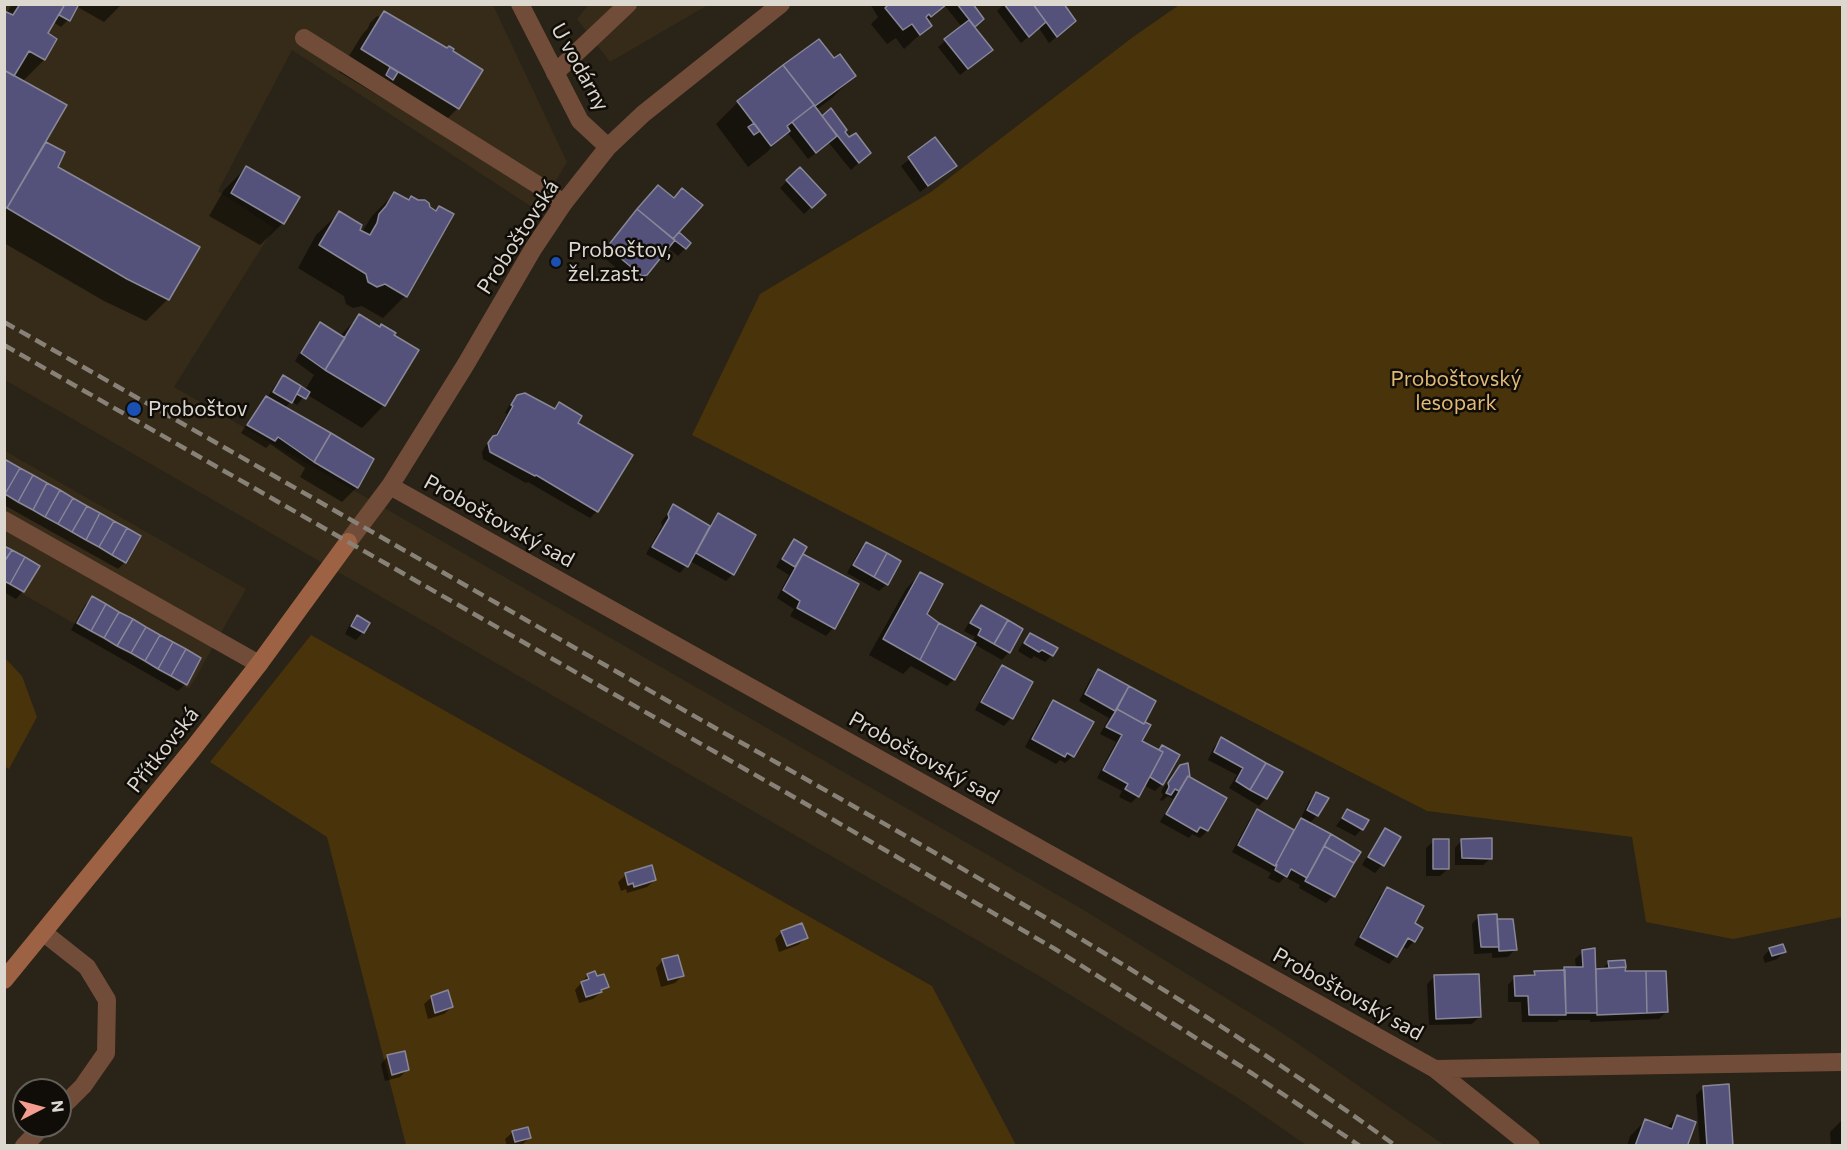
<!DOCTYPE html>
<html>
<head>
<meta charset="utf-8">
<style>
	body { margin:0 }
	#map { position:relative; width:1847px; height:1150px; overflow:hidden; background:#2a2317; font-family:Commissioner,sans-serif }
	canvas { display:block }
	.frame { position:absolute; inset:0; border:6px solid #dcd7cf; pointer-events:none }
	.north { position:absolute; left:12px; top:1078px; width:60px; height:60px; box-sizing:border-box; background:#100d08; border:2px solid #625e58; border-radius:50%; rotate:84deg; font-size:16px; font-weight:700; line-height:24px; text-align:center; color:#dcd7cf }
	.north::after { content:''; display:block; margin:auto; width:21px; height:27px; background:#f59c90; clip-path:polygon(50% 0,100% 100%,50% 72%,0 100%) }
</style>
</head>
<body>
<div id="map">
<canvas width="1847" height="1150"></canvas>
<div class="frame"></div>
<div class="north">N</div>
</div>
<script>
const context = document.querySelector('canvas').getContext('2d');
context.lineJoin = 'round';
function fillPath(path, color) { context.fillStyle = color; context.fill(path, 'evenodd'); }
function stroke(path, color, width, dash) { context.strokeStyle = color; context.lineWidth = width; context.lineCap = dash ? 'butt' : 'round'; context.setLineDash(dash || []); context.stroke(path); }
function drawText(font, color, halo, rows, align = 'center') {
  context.font = font + ' Commissioner,sans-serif'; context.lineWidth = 5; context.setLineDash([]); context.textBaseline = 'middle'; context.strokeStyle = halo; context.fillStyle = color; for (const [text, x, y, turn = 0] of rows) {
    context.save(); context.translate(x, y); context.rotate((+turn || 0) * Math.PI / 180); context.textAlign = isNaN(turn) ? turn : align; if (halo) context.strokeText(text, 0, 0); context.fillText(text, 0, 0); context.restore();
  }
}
fillPath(new Path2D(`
	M5 5H493L567 162 538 211 292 50 218 191 274 228 174 387 1082 909 1281 1032 1444 1145H1306L1238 1098 1041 977 5 380Z
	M588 5H708L610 62 577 19Z
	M5 451 246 589 189 689 5 584Z`), '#362b19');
fillPath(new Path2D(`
	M1179 5H1842V917L1733 939 1646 922 1632 837 1427 811 692 435 760 294 931 192 1133 37Z
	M311 635 932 986 1016 1145H406L327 837 210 762Z
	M5 658 22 676 37 717 9 769 4 766Z`), '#49330a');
fillPath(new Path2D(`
	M12 4H122L104 22 76 6 68 20 61 27 53 22 46 34 55 39 44 60 22 82 44 142 63 153 56 167 168 299 146 321 104 301 4 243V13H7Z
	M870 4H971L982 19 973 27 991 50 960 75 938 47 962 27 945 6 927 22 930 25 904 49 896 38 887 44 871 24 878 17Z
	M1004 4H1062L1067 28 1049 43 1039 28 1021 43 997 11Z
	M384 13 458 108 436 130 339 72 362 35 368 28 370 23 377 16 379 17Z
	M818 41 833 60 854 76 832 98 816 110 821 118 831 110 848 139 869 153 851 170 829 143 808 159 787 132 766 153 748 167 716 124 738 102Z
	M935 139 955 166 920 192 901 166Z
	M246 168 283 223 260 245 209 216 224 190Z
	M787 181 824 195 804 214 780 188Z
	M394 194 435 212 439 208 405 296 383 318 362 306 353 308 346 304 344 296 298 268 316 235 339 213 362 232 372 216Z
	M650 195 673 200 677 232 689 244 678 256 667 247 645 274 638 282 634 283 601 255Z
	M359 316 384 405 362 428 306 394 297 405 291 401 285 408 357 487 342 502 300 477 305 468 270 444 266 448 241 433 259 405 266 397 267 398 276 384 283 377 305 390 314 375 295 361 313 332 321 324 340 336Z
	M518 396 554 410 559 404 576 423 597 511 590 518 528 482 526 483 483 459 482 452 486 445 494 437 507 414 505 413 510 404Z
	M4 461 139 536 125 562 118 569 4 505Z
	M674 506 709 527 718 515 733 574 726 581 690 561 680 573 646 554 662 526 661 522Z
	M794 541 801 554 857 585 833 628 826 636 790 616 794 609 777 598 789 575 776 567 787 548Z
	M866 543 887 584 879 591 847 573 859 551Z
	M4 548 23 591 16 599 4 592Z
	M921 573 925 615 972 642 975 637 964 631 974 614 981 607 1009 652 1002 660 974 644 954 679 947 686 911 666 903 674 869 655 906 589Z
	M92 598 199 659 185 684 178 691 71 630 85 605Z
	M357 617 363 632 356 640 345 634 350 624Z
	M1030 635 1052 655 1045 662 1034 656 1031 659 1018 651 1023 642Z
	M1002 667 1031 682 1011 718 1004 726 975 710 995 674Z
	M1098 671 1154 702 1143 723 1140 741 1158 751 1178 755 1162 784 1155 791 1144 785 1138 796 1131 803 1119 797 1122 791 1097 778 1116 742 1100 734 1109 718 1079 701 1091 678Z
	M1053 702 1073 756 1065 763 1060 760 1056 764 1025 747 1046 709Z
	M1222 739 1266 798 1259 806 1229 788 1237 775 1208 760 1214 747Z
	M1187 765 1188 778 1225 799 1207 831 1200 838 1192 834 1189 838 1160 822 1173 799 1168 796 1162 801 1160 800 1163 795 1161 792 1172 774 1180 766Z
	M1317 794V815L1309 824 1358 852 1333 896 1326 903 1299 888 1300 885 1285 877 1279 883 1268 878 1271 873 1232 852 1250 819 1258 811 1292 831 1303 819 1301 818 1309 801Z
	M1348 810 1362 829 1355 836 1336 826Z
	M1385 830 1399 838 1382 865 1375 873 1362 865 1378 838Z
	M1462 840 1491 858 1483 865H1455V848Z
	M1434 841 1448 869 1440 876H1426V848Z
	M626 875 655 880 647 887 627 893 626 889 621 891 618 882Z
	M1387 888 1413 924 1414 941 1407 949 1402 946 1396 956 1389 964 1354 945 1380 896Z
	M1479 916 1495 921 1515 949 1508 957 1492 958V953L1474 954 1472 924Z
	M782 932 806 938 798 945 779 952 775 939Z
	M1770 949 1784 952 1777 959 1765 963 1763 957Z
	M1583 952 1594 970H1601L1609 962H1623L1624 973 1666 1012 1659 1019 1590 1022V1020H1559L1557 1022H1522L1521 1002H1508V985L1515 977H1531L1535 972H1562L1565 969H1576L1575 959Z
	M663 960 682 976 675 983 661 987 656 968Z
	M588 975 607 987 593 999 579 1003 575 990Z
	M1434 977 1480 1016 1472 1024 1429 1025 1427 984Z
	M432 997 452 1007 444 1014 428 1019 424 1004Z
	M388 1056 407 1070 400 1077 385 1081 381 1064Z
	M1703 1088 1732 1146H1700L1696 1095Z
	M1678 1116 1687 1146H1627L1630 1136 1645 1121 1666 1128Z
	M1842 1120V1146H1831L1830 1132Z
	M513 1132 530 1137 522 1145 507 1146 505 1139Z`), '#0007');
const building = new Path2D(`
	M20 4H65L48 33 57 39 45 60 29 51 14 76 4 70V11L13 15Z
	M65 4H79L70 21 59 15Z
	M889 4H947L931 17 929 14 926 17 932 26 920 35 912 24 903 30 885 8Z
	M957 4H973L984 19 975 27Z
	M1004 4H1033L1046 22 1029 37Z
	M1033 4H1064L1076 21 1057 37Z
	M384 11 447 48 449 46 454 49 453 51 483 70 459 109 361 49Z
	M969 20 993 50 968 69 944 39Z
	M819 39 834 58 840 54 856 76 815 106 783 65Z
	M783 65 814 105 787 126 790 131 771 146 737 101Z
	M390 67 398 72 393 80 386 75Z
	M4 70 67 105 7 208 4 207Z
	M814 105 837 136 816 153 792 122Z
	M831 108 847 130 845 132 849 137 856 133 871 153 859 163 822 116Z
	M754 123 760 131 754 135 748 127Z
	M935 137 957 166 928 186 908 157Z
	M46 142 65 152 58 167 200 247 169 300 127 279 7 208Z
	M246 166 300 197 284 224 231 193Z
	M800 167 826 195 812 208 786 180Z
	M658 185 674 198 682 188 703 205 673 239 637 209Z
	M394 192 409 200 411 196 418 200H425L429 203 430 207 436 211 439 206 454 214 407 297 385 284 377 287 368 282 366 274 319 245 339 211 362 225 360 230 370 235 377 223 379 214 386 206Z
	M637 209 675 240 647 275 642 276 607 247Z
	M679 232 691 243 686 249 673 239Z
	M359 314 380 327 381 324 396 333 394 335 419 350 385 406 325 370Z
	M320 322 345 338 325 370 301 353Z
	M283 375 301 386 292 403 273 392Z
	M301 386 310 392 306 399 297 394Z
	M525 393 555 409 559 402 582 416 578 423 633 455 598 512 536 475 535 476 490 452 488 443 493 436 497 435 513 406 511 405 517 395Z
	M266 396 331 433 314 462 278 437 275 441 247 425Z
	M331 433 374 459 358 488 314 462Z
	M6 460 20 468 5 494 4 463Z
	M20 468 33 475 18 502 5 494Z
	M33 475 47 483 33 510 18 502Z
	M47 483 60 490 45 517 33 510Z
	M60 490 73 498 58 524 45 517Z
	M73 498 87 506 72 532 58 524Z
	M673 504 710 526 688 567 652 547 669 518 668 514Z
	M87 506 100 513 86 540 72 532Z
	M100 513 114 521 99 547 86 540Z
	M718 513 756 535 734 575 696 553Z
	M114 521 127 528 112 555 99 547Z
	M127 528 141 536 126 563 112 555Z
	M794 539 807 547 795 567 782 559Z
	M866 542 887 553 874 577 853 565Z
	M4 546 12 550 4 562Z
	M12 550 25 557 10 584 4 581V562Z
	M887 553 901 561 888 585 874 577Z
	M803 554 859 584 835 629 797 608 800 601 783 590Z
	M25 557 40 566 24 592 10 584Z
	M920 572 943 584 927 614 939 623 920 660 883 639Z
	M92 596 106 604 91 631 77 623Z
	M106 604 119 612 104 638 91 631Z
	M981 605 1008 620 994 644 978 635 981 629 970 623Z
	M119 612 133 619 117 646 104 638Z
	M357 615 370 623 364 633 351 626Z
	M133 619 146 627 131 653 117 646Z
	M1008 620 1023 629 1010 653 994 644Z
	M939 623 976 643 955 680 920 660Z
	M146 627 160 635 145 661 131 653Z
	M1030 633 1058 648 1053 656 1042 650 1039 652 1024 643Z
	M160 635 173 642 158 669 145 661Z
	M173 642 186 649 171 676 158 669Z
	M186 649 201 658 187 685 171 676Z
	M1002 665 1033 682 1013 719 981 702Z
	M1098 669 1129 686 1115 711 1085 694Z
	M1129 686 1156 701 1144 724 1117 709Z
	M1053 700 1094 722 1074 757 1067 753 1065 757 1032 739Z
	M1117 709 1144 724 1145 722 1151 725 1142 741 1163 752 1139 797 1125 789 1128 784 1103 770 1122 735 1106 727Z
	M1221 737 1266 763 1250 790 1236 781 1243 768 1214 752Z
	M1162 745 1180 755 1163 785 1150 777 1163 752 1159 750Z
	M1188 763 1190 777 1188 776 1179 791 1175 789 1171 795 1166 793 1169 787 1168 783 1180 765Z
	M1266 763 1283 772 1267 799 1250 790Z
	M1188 776 1227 798 1208 831 1200 827 1197 832 1166 814Z
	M1316 792 1329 798 1318 816 1307 810Z
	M1257 809 1294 830 1275 866 1238 845Z
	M1347 809 1369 820 1363 830 1342 818Z
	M1301 818 1331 834 1307 878 1291 869 1287 877 1275 870 1277 865 1276 864Z
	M1385 828 1401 837 1384 866 1368 857Z
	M1331 834 1361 852 1354 863 1324 846Z
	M1492 838V859L1462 858 1461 839Z
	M1433 839H1449V869H1433Z
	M1324 846 1354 863 1335 897 1305 881Z
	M652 865 656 880 634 887 633 883 628 885 625 873Z
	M1387 887 1424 906 1415 923 1423 928 1415 942 1408 938 1397 957 1360 937Z
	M1497 914 1499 947H1481L1478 915Z
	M1497 919H1513L1517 950 1499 951Z
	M802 923 808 938 787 946 781 931Z
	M1783 944 1786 952 1772 956 1769 948Z
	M1595 948 1597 1013H1566L1564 967H1583L1582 950Z
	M678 955 684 976 668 980 662 959Z
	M1625 960 1626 967 1609 968 1608 961Z
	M1626 967 1625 971H1646L1647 1013 1597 1015 1596 969Z
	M1565 970 1566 1015H1529L1528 996H1515L1514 976 1535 975 1534 971Z
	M595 971 597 976 604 974 609 987 601 990 602 992 586 997 581 982 589 979 587 974Z
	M1646 971H1666L1668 1012 1647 1013Z
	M1479 974 1481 1017 1436 1019 1434 975Z
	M448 990 453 1007 435 1013 431 996Z
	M405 1051 409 1070 392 1075 387 1055Z
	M1729 1084 1733 1146H1707L1703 1086Z
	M1677 1115 1696 1122 1688 1144 1689 1146H1635L1645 1119 1672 1129Z
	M528 1127 531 1138 515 1142 512 1131Z`);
fillPath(building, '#54517b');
stroke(building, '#888797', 1.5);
stroke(new Path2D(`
	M304 38 549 192 563 204
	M555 73 628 4
	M4 520 259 664
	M44 933 87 967 107 1000 106 1053 83 1086 60 1109
	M24 1146 43 1126`), '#714d39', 18);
stroke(new Path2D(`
	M520 4 580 121 608 147
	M390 486 1435 1069 1531 1146
	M348 542 390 486 466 364 533 249 563 204 585 176 608 147 643 114 781 4
	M1435 1069 1842 1062`), '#714d39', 18);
stroke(new Path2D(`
	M4 980 192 750 259 664 348 542`), '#9c6243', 18);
stroke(new Path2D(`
	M4 322C240 456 475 591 710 725 942 856 1180 989 1396 1146
	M4 345 806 804 1055 949 1253 1074 1360 1146`), '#878177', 4.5, [12, 6]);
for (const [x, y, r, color] of [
	[556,262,6,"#1a4fb4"],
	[134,409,8,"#1a4fb4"]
]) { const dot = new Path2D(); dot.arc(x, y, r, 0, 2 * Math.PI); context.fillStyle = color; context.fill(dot); stroke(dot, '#100d08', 2); }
drawText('21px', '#dcd7cf', '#100d08', [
	["U vodárny",580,67,61],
	["Proboštovská",518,237,-57],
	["Proboštovský sad",499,521,29],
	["Přítkovská",163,750,-52],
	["Proboštovský sad",924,758,29],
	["Proboštovský sad",1348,994,29]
]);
drawText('21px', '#dcd7cf', '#100d08', [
	["Proboštov,",568,250],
	["žel.zast.",568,274],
	["Proboštov",148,409]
], 'left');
drawText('21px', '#e2b975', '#100d08', [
	["Proboštovský",1456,379],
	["lesopark",1456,403]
]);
</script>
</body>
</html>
